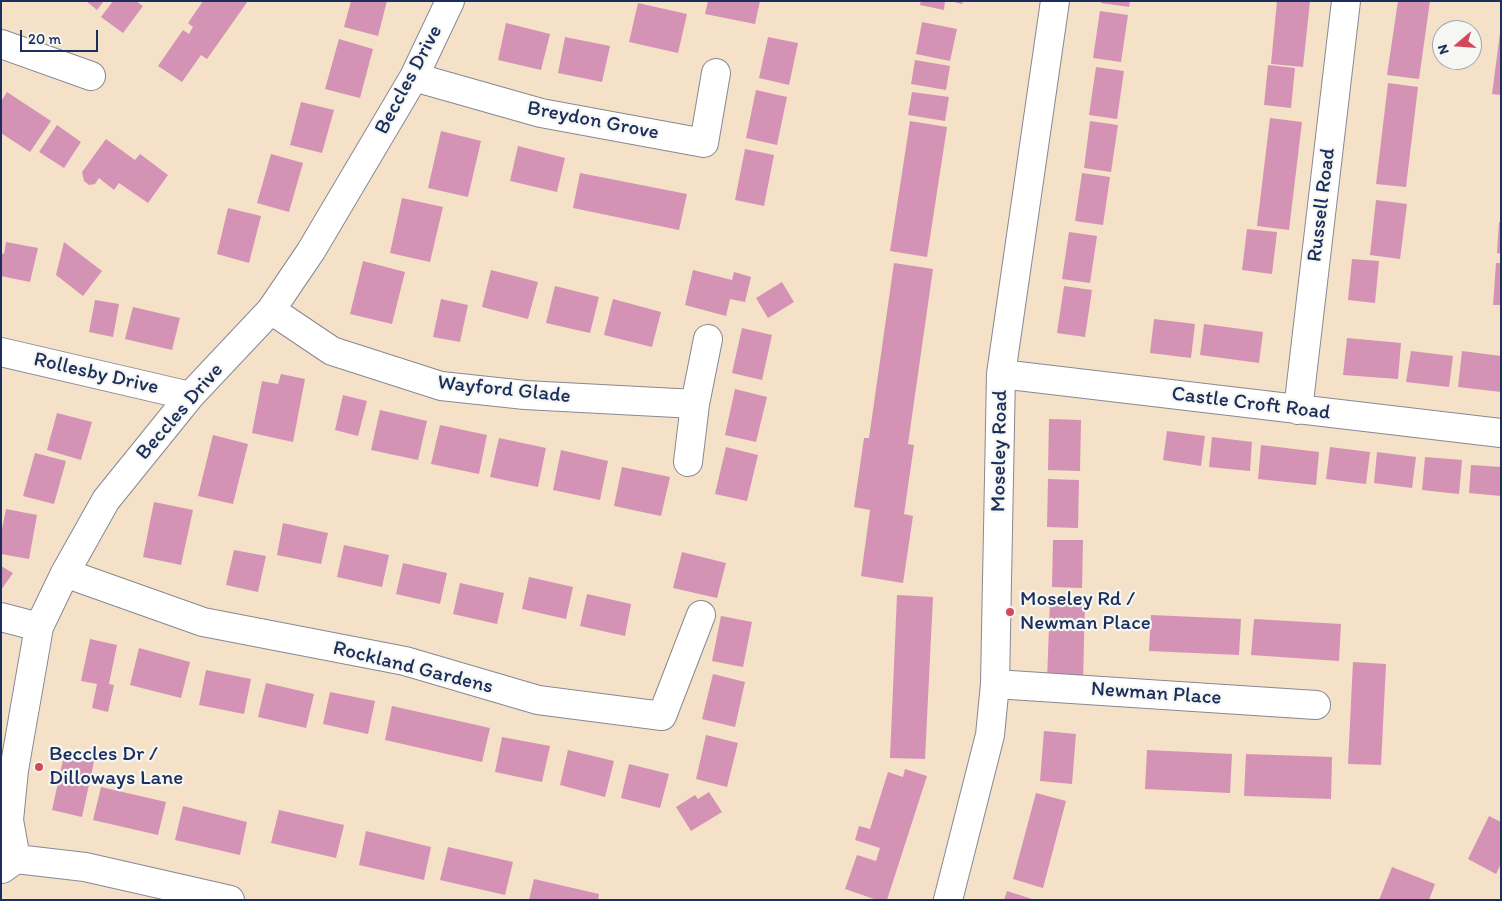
<!DOCTYPE html>
<html>
<head>
<meta charset="utf-8">
<style>
	body { margin:0 }
	#map { position:relative; width:1502px; height:901px; overflow:hidden; background:#f4e1c8; font-family:Itim,sans-serif }
	canvas { display:block }
	.frame { position:absolute; inset:0; border:2px solid #1b2f5e; pointer-events:none }
	.north { position:absolute; left:1432px; top:20px; width:50px; height:50px; box-sizing:border-box; background:#f6f6f2; border:1px solid #9ea6b7; border-radius:50%; rotate:252deg; font-size:14px; font-weight:700; line-height:20px; text-align:center; color:#1b2f5e }
	.north::after { content:''; display:block; margin:auto; width:18px; height:22px; background:#d1495b; clip-path:polygon(50% 0,100% 100%,50% 72%,0 100%) }
	.scale { position:absolute; left:20px; top:30px; width:78px; height:22px; box-sizing:border-box; border:2px solid #1b2f5e; border-top:0; padding-left:6px; font-size:15px; line-height:18px; white-space:nowrap; color:#1b2f5e; -webkit-text-stroke:4px #f6f6f2; paint-order:stroke }
</style>
</head>
<body>
<div id="map">
<canvas width="1502" height="901"></canvas>
<div class="frame"></div>
<div class="north">N</div>
<div class="scale">20 m</div>
</div>
<script>
const context = document.querySelector('canvas').getContext('2d');
context.lineJoin = 'round';
function fillPath(path, color) { context.fillStyle = color; context.fill(path, 'evenodd'); }
function stroke(path, color, width, dash) { context.strokeStyle = color; context.lineWidth = width; context.lineCap = dash ? 'butt' : 'round'; context.setLineDash(dash || []); context.stroke(path); }
function drawText(font, color, halo, rows, align = 'center') {
  context.font = font + ' Itim,sans-serif'; context.lineWidth = 4.5; context.setLineDash([]); context.textBaseline = 'middle'; context.strokeStyle = halo; context.fillStyle = color; for (const [text, x, y, turn = 0] of rows) {
    context.save(); context.translate(x, y); context.rotate((+turn || 0) * Math.PI / 180); context.textAlign = isNaN(turn) ? turn : align; if (halo) context.strokeText(text, 0, 0); context.fillText(text, 0, 0); context.restore();
  }
}
fillPath(new Path2D(`
	M86 1H104L97 10Z
	M113 1H136L143 6 123 33 101 17Z
	M203 1H248L207 59 201 55 182 82 158 66 183 30 189 34 193 27 188 23Z
	M351 1H387L378 36 344 27Z
	M708 1H760L755 24 705 14Z
	M921 1H945L944 10 920 5Z
	M950 1H963L962 4Z
	M1101 1H1130L1129 7 1101 3Z
	M1277 1H1310L1303 67 1271 64Z
	M1398 1H1430L1419 79 1387 75Z
	M638 3 687 14 678 53 629 42Z
	M1100 11 1128 15 1121 62 1093 58Z
	M922 22 957 29 950 61 916 54Z
	M506 23 550 34 541 70 498 60Z
	M1500 33H1501V95L1492 94Z
	M565 37 610 46 602 82 558 73Z
	M768 37 798 43 789 85 759 78Z
	M339 39 373 49 360 98 325 89Z
	M915 60 950 66 946 90 911 84Z
	M1268 65 1295 68 1291 108 1264 105Z
	M1096 67 1124 71 1117 119 1089 115Z
	M1388 83 1418 87 1406 187 1376 184Z
	M756 90 787 97 777 145 746 138Z
	M7 92 51 121 30 152 1 133V99L2 100Z
	M912 92 949 97 945 121 908 115Z
	M301 102 334 110 322 153 290 145Z
	M1270 118 1302 122 1289 230 1257 226Z
	M910 121 947 127 927 257 890 251Z
	M1090 121 1118 125 1111 172 1084 168Z
	M57 125 81 142 64 168 39 152Z
	M441 131 481 141 468 197 428 188Z
	M106 139 135 160 140 154 168 175 148 203 119 183 114 190 99 178 95 184 89 185 84 181 82 172Z
	M518 146 565 158 557 192 510 181Z
	M745 149 774 155 764 206 735 200Z
	M271 154 303 163 289 212 257 203Z
	M580 173 687 194 679 230 573 208Z
	M1082 173 1110 177 1103 225 1075 221Z
	M402 198 443 207 430 262 390 253Z
	M1376 200 1407 204 1400 259 1370 255Z
	M228 208 261 216 249 263 217 254Z
	M1499 222H1501V254L1497 253Z
	M1247 229 1277 232 1272 274 1242 270Z
	M1069 232 1097 236 1090 283 1062 279Z
	M6 242 38 248 30 282 1 276V253L4 254Z
	M64 242 102 271 83 296 56 275Z
	M1352 259 1379 261 1375 303 1348 300Z
	M363 261 405 272 392 324 350 314Z
	M894 263 933 269 908 444 914 445 904 514 913 516 903 583 861 576 870 510 854 507 864 438H869Z
	M1496 263H1501V305H1493Z
	M491 270 538 282 528 319 482 307Z
	M693 270 732 280 734 272 751 277 745 302 730 299 726 316 685 305Z
	M782 282 794 302 768 318 756 298Z
	M555 286 599 297 590 333 546 323Z
	M1064 286 1092 290 1085 337 1057 333Z
	M441 299 468 305 460 342 433 337Z
	M613 299 661 312 652 347 604 335Z
	M95 300 119 304 113 337 89 332Z
	M133 307 180 318 172 350 125 339Z
	M1154 319 1195 324 1191 358 1150 353Z
	M1204 324 1263 332 1259 363 1200 355Z
	M742 328 772 335 762 380 732 373Z
	M1347 338 1401 343 1398 379 1343 375Z
	M1411 351 1453 356 1449 387 1406 382Z
	M1462 351 1501 356V392L1458 387Z
	M281 374 305 379 293 442 252 433 262 381 278 384Z
	M735 389 767 397 756 442 725 435Z
	M343 395 367 401 358 436 335 430Z
	M380 410 427 421 418 460 371 450Z
	M57 413 92 422 81 460 47 450Z
	M1049 419 1081 420 1080 471 1048 470Z
	M440 425 487 435 479 474 431 464Z
	M1167 431 1205 436 1201 466 1163 460Z
	M213 435 248 444 233 504 198 496Z
	M1212 437 1252 442 1250 471 1209 467Z
	M499 438 546 448 538 487 490 477Z
	M1261 445 1319 452 1316 485 1258 479Z
	M726 447 758 455 747 501 715 494Z
	M1330 447 1370 452 1366 484 1326 479Z
	M561 450 608 461 600 500 553 490Z
	M1377 452 1416 457 1412 488 1374 483Z
	M35 453 66 461 54 504 23 496Z
	M1425 457 1462 460 1459 494 1422 490Z
	M1471 465 1501 467V496L1469 493Z
	M622 467 670 477 661 516 614 506Z
	M1048 479 1079 480 1078 528 1047 527Z
	M154 502 193 510 181 565 143 557Z
	M6 509 37 515 29 559 1 554V534Z
	M283 523 328 533 321 564 277 555Z
	M1053 540H1083L1082 588 1052 587Z
	M344 545 389 555 382 587 337 577Z
	M234 550 266 556 258 592 226 585Z
	M682 552 726 563 717 598 673 588Z
	M403 563 447 573 440 604 396 594Z
	M1 566 13 573 1 590Z
	M529 577 573 587 566 619 522 609Z
	M460 583 504 593 497 624 453 614Z
	M587 594 631 604 625 636 580 626Z
	M897 595 933 597 925 759 890 758Z
	M1050 600 1085 602 1083 681 1047 680Z
	M1151 615 1241 619 1239 655 1149 651Z
	M721 616 752 622 743 667 712 661Z
	M1254 619 1341 624 1339 661 1251 655Z
	M90 639 117 645 109 684 114 685 108 712 92 708 97 684 81 681Z
	M139 648 190 662 181 698 130 685Z
	M1353 662 1386 664 1381 765 1348 764Z
	M206 670 251 679 244 714 199 705Z
	M713 674 745 682 735 727 702 719Z
	M266 683 314 694 306 728 258 717Z
	M330 692 375 701 368 734 323 724Z
	M392 706 490 728 482 762 385 740Z
	M1044 731 1076 734 1072 784 1040 781Z
	M706 735 738 743 727 787 696 779Z
	M502 737 550 746 542 782 495 772Z
	M568 750 614 761 605 797 560 785Z
	M1147 750 1232 754 1230 793 1145 789Z
	M65 751 95 757 82 817 52 810Z
	M1246 754 1332 757 1331 799 1244 796Z
	M629 764 669 774 660 808 621 798Z
	M905 769 927 776 887 900H877L845 889 857 855 876 861 880 848 855 840 859 826 870 829 888 772 903 777Z
	M101 787 166 802 158 835 93 820Z
	M709 792 722 812 691 831 676 807 695 795 698 799Z
	M1036 793 1066 801 1043 888 1013 879Z
	M183 806 247 822 240 855 175 840Z
	M279 810 344 825 336 858 271 843Z
	M1489 816 1501 822V864L1496 874 1468 859Z
	M366 831 431 847 424 880 359 865Z
	M448 847 513 862 505 895 440 880Z
	M1392 867 1435 884 1429 900H1379Z
	M534 879 599 894 598 900H529Z
	M1007 891 1032 899V900H1004Z`), '#d493b5');
const minor = new Path2D(`
	M1 44 91 76
	M414 77 541 113 704 143 716 73
	M271 310 332 351 441 386 525 395 695 404
	M1 352 190 396
	M1001 374 1501 433
	M1298 410 1346 1
	M688 462 695 404 708 339
	M65 573 203 622 405 661 538 700 662 716 701 615
	M1 617 39 627
	M995 684 1316 705
	M16 859 9 820 14 770 39 627 65 573 106 500 190 396 271 310 311 251 414 77 450 1
	M2 869 16 859 85 867 230 900
	M948 900 990 735 995 684 1001 374 1055 1`);
stroke(minor, '#888893', 30);
stroke(minor, '#fff', 28);
for (const [x, y, r, color] of [
	[1010,612,5,"#d1495b"],
	[39,767,5,"#d1495b"]
]) { const dot = new Path2D(); dot.arc(x, y, r, 0, 2 * Math.PI); context.fillStyle = color; context.fill(dot); stroke(dot, '#f6f6f2', 2); }
drawText('21px', '#1b2f5e', '#f6f6f2', [
	["Beccles Drive",409,80,-62],
	["Breydon Grove",593,121,11],
	["Russell Road",1322,205,-83],
	["Rollesby Drive",96,374,13],
	["Wayford Glade",504,390,6],
	["Castle Croft Road",1251,404,7],
	["Beccles Drive",180,412,-49],
	["Moseley Road",1000,451,-89],
	["Rockland Gardens",413,668,14],
	["Newman Place",1156,694,4]
]);
drawText('21px', '#1b2f5e', '#f6f6f2', [
	["Moseley Rd /",1020,600],
	["Newman Place",1020,624],
	["Beccles Dr /",49,755],
	["Dilloways Lane",49,779]
], 'left');
</script>
</body>
</html>
